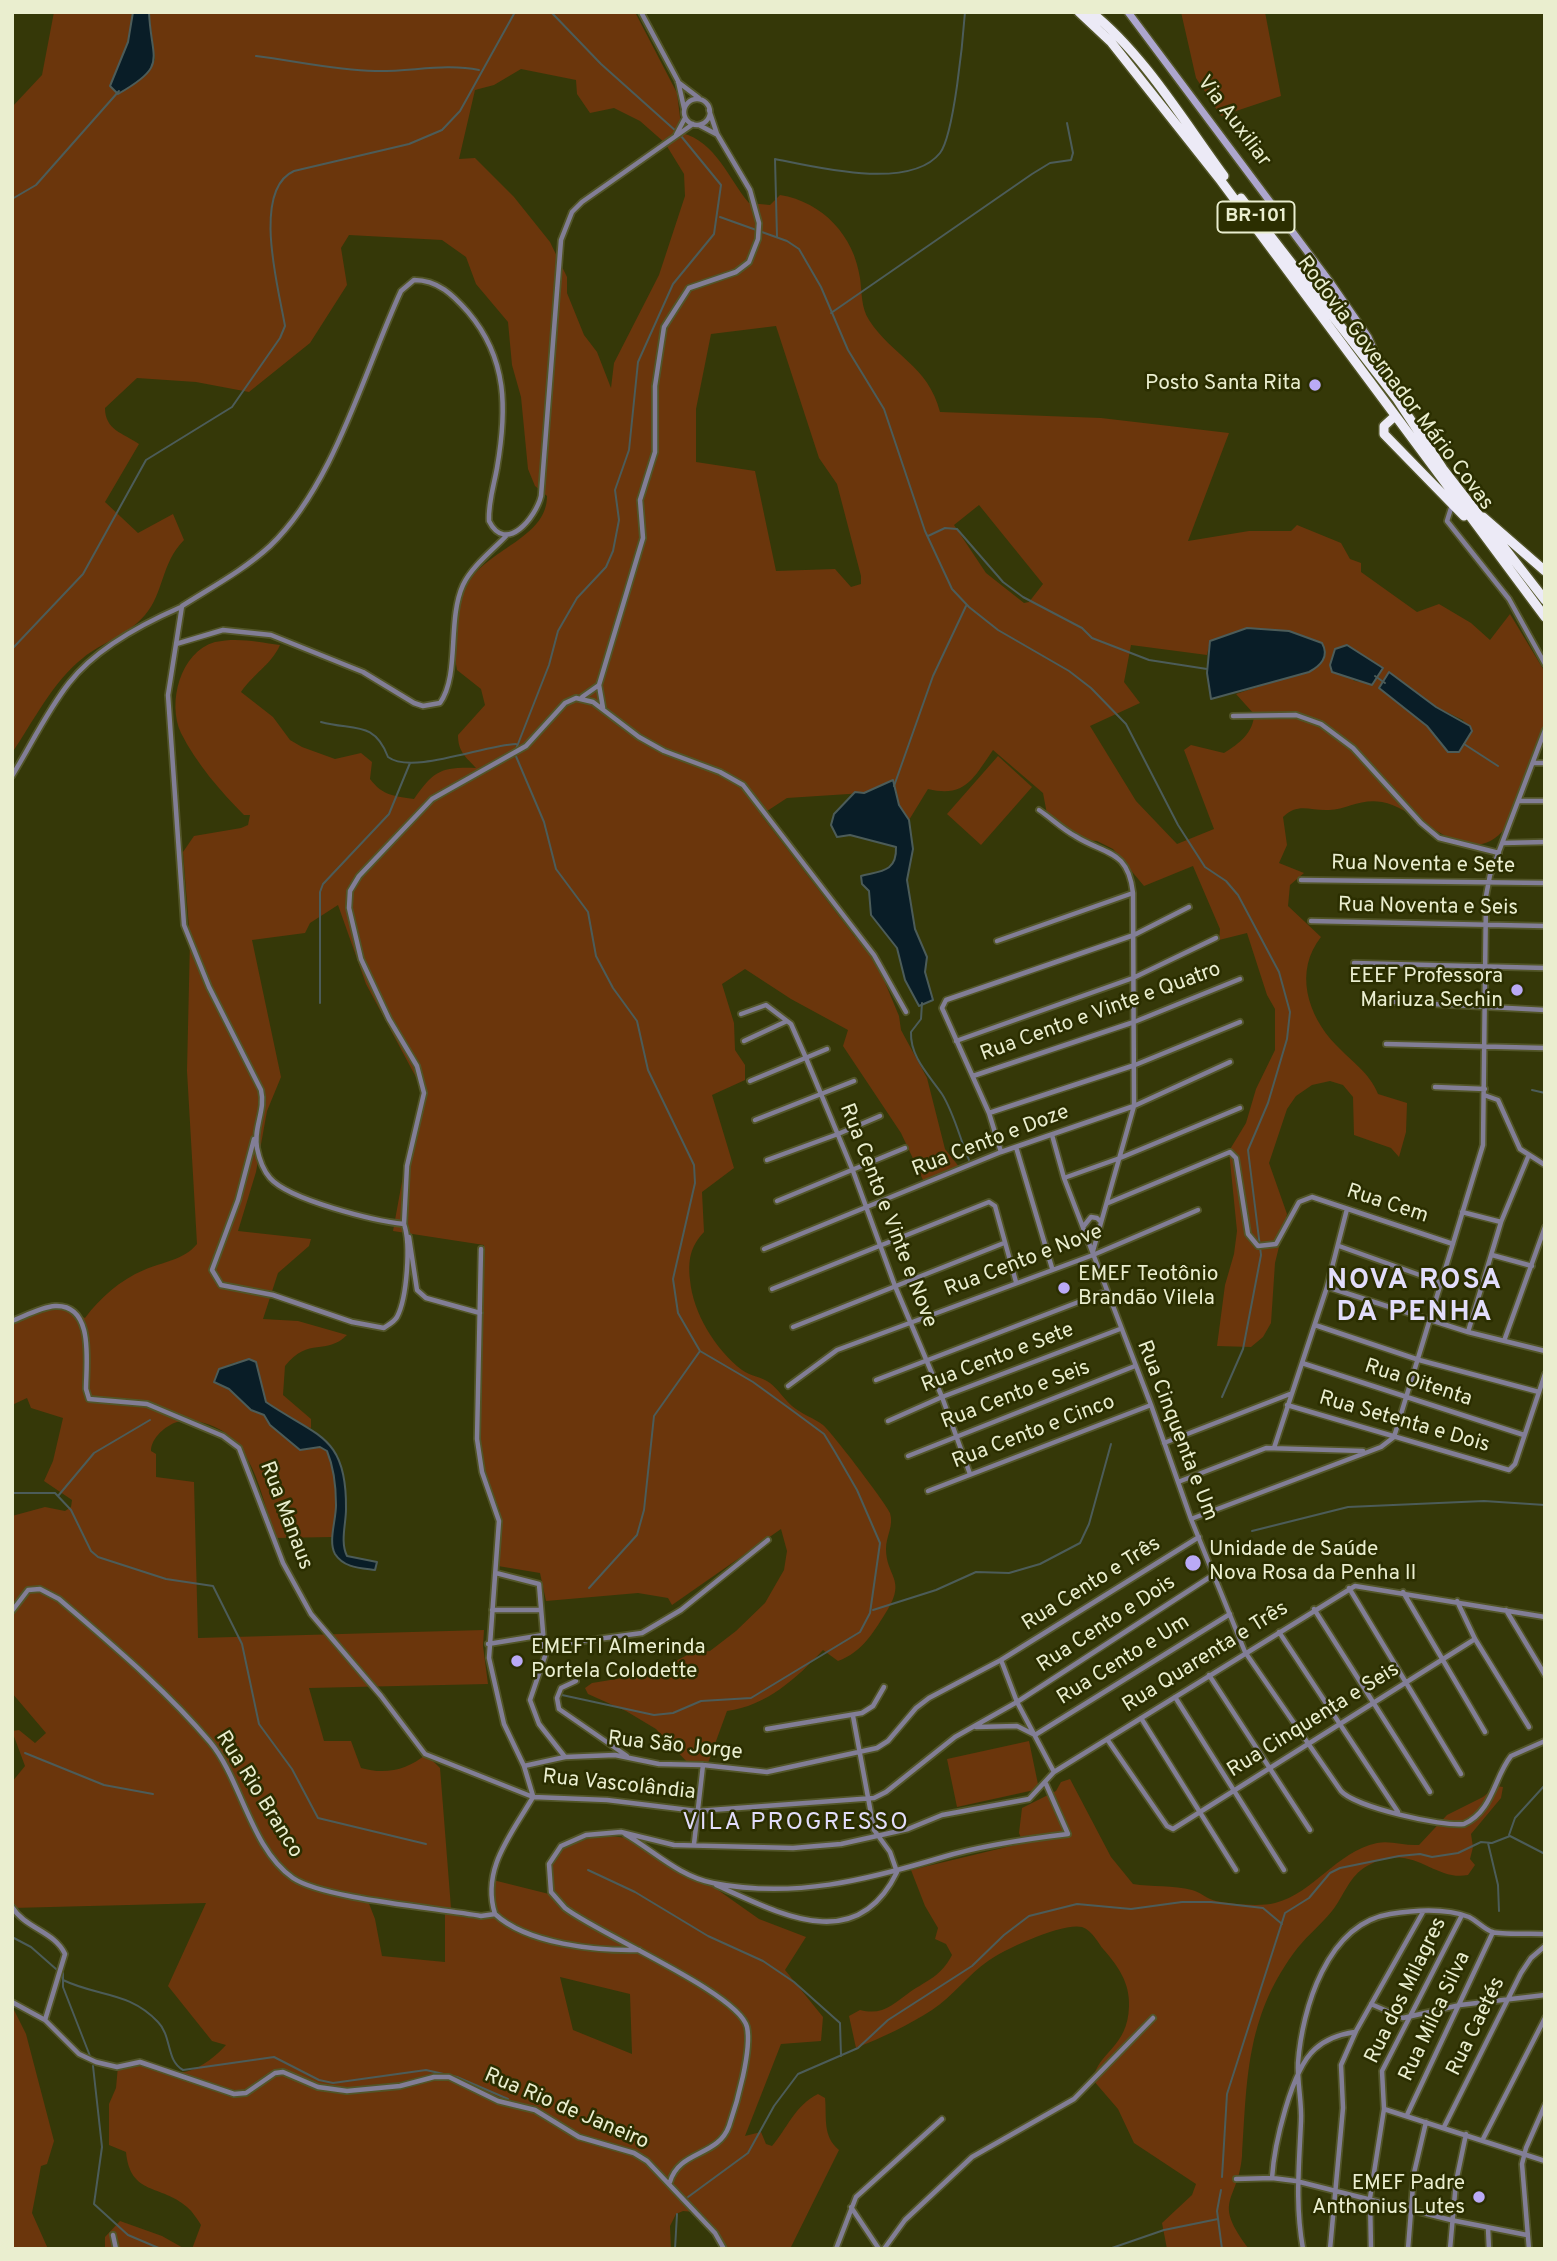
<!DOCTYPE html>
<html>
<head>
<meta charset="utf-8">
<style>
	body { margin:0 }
	#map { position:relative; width:1557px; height:2261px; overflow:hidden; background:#353808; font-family:Overpass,sans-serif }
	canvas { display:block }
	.frame { position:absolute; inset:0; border:14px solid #eaeecf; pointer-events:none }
</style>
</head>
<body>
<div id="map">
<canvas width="1557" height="2261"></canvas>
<div class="frame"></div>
</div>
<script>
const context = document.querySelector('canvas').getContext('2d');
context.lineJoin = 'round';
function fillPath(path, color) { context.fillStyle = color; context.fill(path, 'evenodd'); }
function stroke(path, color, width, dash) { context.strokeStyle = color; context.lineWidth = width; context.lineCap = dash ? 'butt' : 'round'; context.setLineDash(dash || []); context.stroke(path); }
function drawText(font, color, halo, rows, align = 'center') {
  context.font = font + ' Overpass,sans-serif'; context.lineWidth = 5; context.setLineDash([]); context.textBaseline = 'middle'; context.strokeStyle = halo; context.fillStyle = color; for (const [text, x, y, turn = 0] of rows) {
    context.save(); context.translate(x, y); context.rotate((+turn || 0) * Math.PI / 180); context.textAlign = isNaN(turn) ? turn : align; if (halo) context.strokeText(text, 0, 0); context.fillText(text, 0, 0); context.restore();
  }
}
fillPath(new Path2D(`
	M54 12H133L128 42 111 86 155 60 149 12H635L677 93 682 133C716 142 728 178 749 203L770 205 780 195C823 202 854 236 860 278 862 292 861 308 869 320 892 356 928 365 940 412L1101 418 1229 433 1188 541 1249 531H1291L1297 525 1341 543 1350 559 1361 563V572L1417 612 1439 604 1471 623 1490 640 1510 614 1545 672V722L1506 827C1469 876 1421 809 1382 802 1362 798 1347 809 1329 810 1310 811 1298 802 1283 817L1287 845 1279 863 1304 873 1290 885 1288 906 1321 937C1294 971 1307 1015 1336 1045 1352 1062 1369 1072 1378 1094L1407 1103 1406 1132 1399 1157 1391 1148 1354 1135 1353 1097 1343 1085 1330 1081 1312 1085 1296 1096 1287 1109 1269 1163 1287 1214 1275 1263 1271 1323 1263 1337 1251 1347 1217 1346 1225 1285 1234 1254 1237 1231 1229 1151 1246 1123 1256 1089 1275 1050V1009L1267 995 1247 933 1219 940 1220 929 1193 866 1144 886 1113 849 1097 841 1083 840 1047 814 1043 793 993 750C973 779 965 798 928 789L909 820 899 805 893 781 864 793 787 798 761 815 855 937 859 936 884 980 899 1016 901 1030 927 1078 945 1149 960 1168 924 1182 901 1133 843 1046 848 1030 791 999 745 969 722 984 734 1023 735 1050 745 1065V1080L712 1095 734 1168 702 1192 704 1232C690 1247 688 1260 690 1280 693 1313 715 1349 742 1370 750 1376 762 1377 770 1383 778 1389 784 1399 792 1406 801 1414 814 1418 823 1425 830 1430 888 1506 890 1513 894 1526 886 1536 886 1549 886 1576 906 1579 888 1609 875 1630 863 1652 838 1661L823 1650C797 1678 766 1706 727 1711L708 1763H688L656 1729 626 1711 588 1694 585 1688 592 1683 653 1673 691 1653 710 1651 736 1631 765 1603 784 1570 787 1551 781 1529 672 1605 668 1598 638 1593 546 1601 540 1573 498 1566 500 1511 484 1475 479 1445 484 1245 393 1231 411 1132 425 1094 366 984 338 905 310 923 305 933 252 940 281 1077 267 1111 256 1172 238 1231 311 1239 309 1246 278 1273 263 1319 298 1321 347 1335C326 1356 309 1336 285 1366L283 1395 311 1419V1428L294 1422 265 1402 256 1362 249 1359 230 1364 219 1385C236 1391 248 1406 264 1415L270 1425 300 1450 320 1447 327 1451C336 1476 341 1511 333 1537L275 1538C261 1495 253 1433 200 1422 191 1421 182 1420 174 1423 163 1428 151 1439 151 1451L156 1454V1477L194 1482 198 1638 484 1630 483 1646 488 1684 309 1688 324 1741H351L361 1768C385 1775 408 1770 426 1754L440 1768 451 1908 493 1916 488 1896 489 1879 549 1894 548 1872 556 1854 566 1846 599 1835 629 1838 683 1873 708 1883 759 1919 806 1937 785 1970 823 2017 821 2041 781 2044 745 2136 761 2132 766 2144 772 2146C787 2129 795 2105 818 2094L825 2098C827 2117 822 2136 839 2150L790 2249H723L721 2242 695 2212 683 2211 676 2214 670 2226 671 2249H192L201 2225C197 2219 193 2212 187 2207 161 2184 130 2196 126 2152L109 2145V2104L116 2088 118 2066C147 2056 152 2069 178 2072 195 2074 216 2056 226 2045L212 2041 168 1986 206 1903 12 1908V1782L25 1766 12 1731 19 1730 35 1743 46 1733 12 1693V1516L45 1507 65 1511 71 1507 72 1500 44 1481 53 1461 63 1418 31 1408 27 1398 12 1405V1324L56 1305 85 1318C100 1298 120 1280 144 1270 162 1262 184 1260 197 1244L187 1071 190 940 183 852 194 836 241 828 248 825 250 815H244C221 792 196 763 181 733 167 703 180 652 215 642 238 637 258 642 280 645 271 665 253 674 241 692L273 717 290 740 302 747 335 759 361 753 372 762 370 779C383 796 394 796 414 799 434 771 440 767 476 768 466 757 458 752 458 735L485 705 481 689 457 670C452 642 454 599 473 576 496 547 547 535 547 496L535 486 528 469 521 397 512 365 508 322 476 284 466 257 442 240 349 235 341 248 347 285 310 343 249 392 196 382 137 378 105 408C105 430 123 433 139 444L105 502 138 533 173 514 184 540C161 563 164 593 145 615 127 636 102 642 83 658 53 681 33 722 12 753V107L42 75ZM521 69 576 80 577 94 590 113 614 108 640 121 665 143 684 174 685 196 659 275 614 363 611 388 597 352 584 335 567 293V277L550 242 514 197 475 158 459 159 475 90 494 85ZM776 326 819 458 837 484 861 576V584L851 587 835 569 776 571 755 471 696 462V409L711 334ZM979 505 1043 584 1029 602 1024 603 986 573 954 525ZM1310 640 1322 643 1325 650 1317 667 1236 694 1254 714C1254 732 1239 744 1224 753L1191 745 1184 750 1214 829 1177 844 1136 801 1090 726 1140 703 1124 682 1131 645 1207 655 1210 641ZM1347 645 1383 668 1363 682 1354 681 1335 649ZM1389 672 1436 707 1463 720 1470 736 1448 752 1427 726 1379 688ZM366 1896 445 1910V1962L382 1956 375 1919ZM560 1977 630 1994 632 2054 573 2030Z
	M1181 12H1265L1281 96 1221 116 1196 78Z
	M998 756 1032 787 981 845 947 814Z
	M1029 1741 1039 1789 957 1807 947 1759Z
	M1070 1779 1111 1857 1133 1884C1151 1887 1174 1885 1192 1890 1200 1892 1207 1899 1216 1901 1232 1904 1259 1907 1275 1903 1314 1893 1336 1852 1377 1843 1390 1840 1405 1846 1419 1845L1447 1815 1483 1797 1496 1786 1503 1787 1501 1798 1471 1834 1473 1847 1470 1859 1475 1865 1468 1875C1433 1882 1413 1840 1367 1866 1349 1876 1344 1896 1332 1911 1320 1926 1304 1938 1293 1954 1246 2019 1247 2080 1242 2156 1238 2203 1211 2199 1249 2249H1167L1162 2223 1192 2195 1196 2184 1134 2143 1118 2109 1093 2080C1098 2051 1128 2048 1129 2006 1130 1983 1118 1966 1104 1950 1097 1942 1093 1931 1082 1927 1064 1922 1004 1949 988 1961 968 1975 953 1996 932 2010 909 2025 881 2038 856 2048L849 2016 860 2010C883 2016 893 2004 910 1992 928 1980 941 1976 952 1955L946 1944 935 1939 938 1928 925 1906 911 1870 1023 1843 1019 1833 1022 1808 1056 1791 1061 1782Z
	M12 2006 26 2034 54 2141 47 2164 41 2166 32 2213 48 2249H12Z
	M120 2221 162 2236 185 2249H105V2237Z`), '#6b360c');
const water = new Path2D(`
	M133 12H149C151 61 169 65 118 94L110 86 128 42Z
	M1247 628 1289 631 1322 643C1330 657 1320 666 1309 672L1211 699 1207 673 1210 641Z
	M1347 645 1383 668 1372 685 1332 672 1330 665 1335 649Z
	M1389 672 1436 707 1470 726 1472 731 1459 752H1448L1427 726 1379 688Z
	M893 780 899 805 909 820 913 849 907 880 915 929 927 957 925 972 933 1000 919 1006 905 980 897 948 871 915 869 891 862 884 861 876C881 871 897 872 896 847L850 835 837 837 831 825 834 814 855 792 864 793Z
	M249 1359 256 1362 266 1402C317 1437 347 1435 346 1509 346 1524 340 1542 347 1556L377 1562 375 1570C360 1568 344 1568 335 1554 328 1541 336 1521 336 1505 336 1487 334 1468 327 1451L320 1447 300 1450 270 1425 264 1415 251 1410 229 1389 214 1382 219 1369Z`);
fillPath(water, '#091d27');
stroke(water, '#4c5c59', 2);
stroke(new Path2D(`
	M551 12 601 64 677 132
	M256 56C296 61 335 70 375 71 410 72 445 63 479 70
	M12 199 36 185 119 91
	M720 217 787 241 799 249 821 287 848 350 884 409 925 531 952 589 969 607 998 630 1069 671 1091 688 1126 724 1178 825 1205 867 1226 881 1238 895 1279 972 1290 1012 1287 1039 1268 1103 1248 1150 1261 1255 1243 1349 1222 1397
	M777 237 775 159C815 167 910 191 940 153 954 135 963 39 965 12
	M831 313 1032 174 1050 163 1071 160 1073 153 1067 123
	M928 536 945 528 957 529 1003 582 1023 597 1082 628 1092 638 1149 660 1207 669
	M12 649 83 574 146 460 232 407 280 338 285 326C279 290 251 190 294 171L409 144 442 130 460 111 515 12
	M1375 676 1385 683
	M321 722C353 731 374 720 388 757 412 775 484 745 516 744
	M1464 744 1498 766
	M516 749 549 665 558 631 577 598 606 567 613 551 619 520 615 490 629 450 638 362 673 284 714 234 721 185 681 136
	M515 754 544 822 556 869 588 912 596 956 613 988 637 1021 648 1070 694 1165 695 1183 673 1279 678 1313 700 1351 753 1382 793 1411 824 1434 835 1452 857 1490 880 1543 870 1613 860 1632 751 1698 701 1701 673 1713 654 1715 562 1695
	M894 786 933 676 966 606
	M320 1003V892L323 884 389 814 410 763
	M922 1003 921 1019 911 1032C910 1057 929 1075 942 1094 954 1113 960 1139 969 1160
	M1532 1090 1545 1093
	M12 1493H55L71 1510 91 1551 98 1557 166 1579 213 1586 242 1644 259 1724 292 1769 318 1818 426 1844
	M58 1496 94 1453 150 1420
	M1252 1531 1348 1507 1484 1501 1545 1505
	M589 1588 637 1535 644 1510 654 1416 700 1351
	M873 1610 936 1590 976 1572 1009 1573 1040 1564 1080 1543 1089 1524 1111 1444
	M25 1753 104 1785 153 1794
	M1509 1835 1515 1818 1545 1785
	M1488 1843 1498 1885 1499 1911
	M588 1870 635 1892 708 1936 763 1961 794 1982 840 2023 841 2056
	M12 1937 31 1947 56 1969
	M63 1973V1987L90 2056
	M63 1980C98 1997 129 1991 158 2022 172 2036 166 2061 183 2070L274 2057 319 2080 333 2083 426 2070 457 2077 508 2099
	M93 2066 102 2147 94 2204 128 2235 161 2249
	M1222 2177 1227 2094 1285 1913 1309 1898 1330 1873 1340 1868 1399 1856 1420 1854 1432 1857 1458 1853 1481 1842 1492 1843 1510 1836 1545 1854
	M1221 2190 1217 2211 1222 2249
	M688 2197 748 2153 774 2106 798 2074 858 2048 888 2020 972 1966 1004 1935 1029 1916 1077 1904 1131 1909 1182 1902H1211L1263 1908 1282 1924
	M675 2249 677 2214
	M1109 2249 1164 2230 1218 2219`), '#4c5c59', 2);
const street = new Path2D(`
	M641 12 678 81 684 108
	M678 82 699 98
	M684 112a13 13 0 1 1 26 0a13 13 0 1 1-26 0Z
	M693 124 582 202 572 212 561 240 541 496C536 517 506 555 489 521 488 503 494 485 497 468 507 410 508 359 468 312 453 295 438 280 414 280L401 291C364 371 334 485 270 546 244 570 212 587 182 606L168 695 184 925 209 987 261 1090C266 1110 253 1128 257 1148 259 1158 263 1170 270 1178 289 1200 375 1221 404 1224L407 1166 424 1093 417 1066 389 1019 361 959 349 908 350 891 359 876 432 799 526 746 565 703 576 698 593 702 639 737 664 751 720 772 743 785 874 955 906 1012
	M699 125 716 134
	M676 135 685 118
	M1452 505 1447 521 1509 599 1545 664
	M176 644 223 630 271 635 363 672 414 703 423 706 440 703C460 675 447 620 463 585 472 566 493 550 507 535
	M582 697 599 685
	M603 708 599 685 643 538 640 500 655 452V386L664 327 689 288 736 272 749 262 758 239 759 223 750 190 717 134 709 110
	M1233 716 1296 715 1321 724 1353 748 1421 823 1439 838 1499 853
	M1533 763H1545
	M12 776C31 745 47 711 69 683 96 648 142 624 181 607
	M1520 801H1545
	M1039 810C1051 818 1062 829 1075 836 1105 855 1128 849 1133 893L1134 1106 1093 1251
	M1503 843 1545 842
	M1301 880 1545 883
	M1311 921 1545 926
	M997 941 1133 893
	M1354 963 1545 968
	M1377 1001 1545 1010
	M741 1014 766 1005 791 1024 806 1058 853 1171 895 1286 942 1397 970 1474
	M744 1041 787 1021
	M956 1041 1133 978 1216 938
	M1386 1044 1545 1048
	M973 1076 1134 1022 1240 979
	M750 1081 827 1049
	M1435 1087 1485 1089
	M1484 1095 1498 1100 1520 1149 1545 1165
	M989 1113 1135 1065 1240 1022
	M755 1120 854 1081
	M1052 1135 1064 1178 1151 1405 1191 1519 1245 1652 1341 1791C1355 1807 1442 1827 1464 1824 1493 1811 1494 1777 1511 1756L1545 1741
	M254 1139 238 1200 212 1270 221 1285 273 1295 352 1322 384 1328C388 1325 394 1322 397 1317 407 1298 411 1244 404 1224
	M1016 1147 1052 1268
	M1001 1152 989 1113 942 1008 946 1000 1134 935 1189 907
	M767 1160 838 1134 880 1116
	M1064 1178 1120 1158 1240 1108
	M777 1201 905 1148
	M1108 1203 1230 1152 1236 1158 1248 1234 1258 1246 1276 1244 1299 1202 1312 1197 1453 1244
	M1462 1212 1501 1222
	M1083 1227 1091 1217 1097 1218 1101 1222
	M409 1237 417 1290 426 1298 480 1313
	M1339 1246 1442 1283
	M481 1249 477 1439 482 1472 499 1521 489 1658 504 1724 524 1766 533 1796
	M764 1249 1001 1152 1134 1106 1230 1062
	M1492 1255 1532 1266
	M1327 1287 1468 1332 1545 1351
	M772 1289 989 1202 995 1206 1016 1282
	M12 1321C25 1316 41 1307 55 1306 95 1304 86 1364 86 1389L89 1399 147 1404 223 1436 239 1448 283 1563 311 1614 381 1696 425 1754 533 1797 607 1800 697 1811 874 1798 886 1792 955 1737 1017 1702 1213 1575
	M1315 1325 1419 1360 1539 1392
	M793 1327 1004 1243
	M1468 1332 1501 1222 1528 1157
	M1504 1341 1545 1227
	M1302 1363 1524 1435
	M876 1380 1107 1291
	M788 1386 837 1350 1093 1255 1198 1210
	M1287 1405 1509 1470 1515 1464 1545 1374
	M888 1421 942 1397 1120 1329
	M1164 1443 1290 1394
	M1274 1448 1327 1287 1347 1209
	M908 1456 1135 1366
	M1178 1482 1266 1448 1363 1451
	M928 1491 1151 1405
	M1191 1519 1381 1447 1394 1437 1483 1145 1486 896 1490 875 1545 730
	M496 1573 539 1584 545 1656 530 1700 539 1724 565 1757
	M1349 1588 1461 1774
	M1403 1592 1485 1732
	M1457 1601 1475 1639 1529 1727
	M1314 1609 1430 1792
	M492 1610H540
	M1506 1610 1545 1675
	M12 1611 28 1590 40 1589 59 1599C111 1644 165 1689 210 1742 241 1779 251 1849 293 1878 324 1899 438 1908 481 1916L495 1914
	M1279 1632 1398 1812
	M488 1644 543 1635
	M545 1646 642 1633 681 1610 768 1540
	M1001 1660 1017 1702 1054 1772
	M1209 1675 1310 1830
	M576 1681 561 1688 557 1698 559 1709 627 1756
	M1175 1697 1284 1870
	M1141 1718 1236 1870
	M976 1727 1017 1726 1035 1735 1230 1614
	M767 1729 862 1713 873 1706 884 1687
	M1107 1739 1167 1826 1173 1829 1475 1639
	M524 1766 565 1757 615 1755 659 1764 703 1765 767 1772 877 1748 888 1741 916 1708 929 1698 1001 1660 1199 1537
	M625 1834C654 1851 680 1877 713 1883 793 1899 867 1880 943 1857 983 1845 1026 1839 1068 1834L1046 1784
	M694 1844 703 1765
	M716 1885C779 1913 856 1957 897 1872L890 1852 874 1830 853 1716
	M12 1907C26 1929 54 1931 65 1954L45 2020
	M495 1914C527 1944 597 1951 639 1950
	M495 1914C481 1869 511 1835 533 1797
	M12 2002 45 2020 79 2054 96 2062 117 2067 140 2062 234 2094 246 2093 275 2073 283 2072 318 2087 347 2091 400 2086 434 2077H449L498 2101 535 2110 579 2137 634 2153 647 2161 715 2233 724 2249
	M1371 2004 1403 2018 1460 2005 1545 1995
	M1384 2109 1545 2161
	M1407 2115 1493 1932
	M1444 2127 1521 1973 1531 1958 1545 1946
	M1483 2139 1545 2018
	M1272 2178C1274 2146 1291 2070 1315 2049 1326 2039 1341 2034 1355 2032
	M1236 2179 1272 2178 1296 2181 1451 2220 1527 2235
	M670 2182C679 2150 718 2157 729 2126 737 2103 752 2050 747 2027 739 1993 598 1934 565 1908L551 1892 549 1864 561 1846 586 1835 621 1832 674 1845 793 1848 841 1844 908 1829 942 1815 1029 1799 1054 1772 1355 1586 1545 1617
	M851 2207 879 2249
	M1488 2228 1489 2249
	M113 2235 116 2249
	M836 2249 856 2197 942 2119
	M884 2249 905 2220 972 2157 1074 2099 1153 2018
	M1303 2249C1295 2205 1299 2166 1301 2121 1302 2102 1297 2082 1298 2063 1302 2009 1327 1924 1390 1914 1414 1910 1446 1908 1469 1917 1477 1921 1484 1929 1492 1932 1503 1935 1531 1933 1545 1934
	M1330 2249 1343 2108 1341 2065 1356 2031 1423 1912
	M1371 2249 1370 2198 1384 2109 1382 2071 1462 1915
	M1408 2249 1414 2173 1426 2122
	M1450 2249 1456 2182 1466 2134
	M1529 2249 1522 2164 1526 2148 1545 2105`);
const secondary = new Path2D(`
	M1128 12 1330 282 1368 337 1377 358`);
const highway = new Path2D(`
	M1079 12 1111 42 1221 181 1545 617
	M1091 12C1143 53 1185 123 1224 176
	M1241 198 1397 399 1443 469 1545 600
	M1377 358 1390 384
	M1395 416 1384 426V434L1464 516
	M1483 517 1545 571`);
stroke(street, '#525528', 8);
stroke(secondary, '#525528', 10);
stroke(highway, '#525528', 12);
stroke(street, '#827e96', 4.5);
stroke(secondary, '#ada6ce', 7);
stroke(highway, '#eceaf6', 9);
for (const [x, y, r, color] of [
	[1315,385,7,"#baaaf6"],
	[1517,990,7,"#baaaf6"],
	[1064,1288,7,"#baaaf6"],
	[1193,1563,9,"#baaaf6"],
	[517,1661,7,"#baaaf6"],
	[1479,2197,7,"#baaaf6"]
]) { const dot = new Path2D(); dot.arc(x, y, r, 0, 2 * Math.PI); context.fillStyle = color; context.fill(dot); stroke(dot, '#2b2e00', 2.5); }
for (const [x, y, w] of [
	[1256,217,77]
]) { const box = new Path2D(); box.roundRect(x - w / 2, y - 15.5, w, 31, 5); context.fillStyle = '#2b2e00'; context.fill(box); stroke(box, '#eaeecf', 2); }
drawText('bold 19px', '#eaeecf', null, [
	["BR-101",1256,217]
]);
drawText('21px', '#eaeecf', '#2b2e00', [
	["Via Auxiliar",1233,122,53],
	["Rodovia Governador Mário Covas",1394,384,53],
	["Rua Noventa e Sete",1423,866,1],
	["Rua Noventa e Seis",1428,908,1],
	["Rua Cento e Vinte e Quatro",1101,1013,-20],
	["Rua Cento e Doze",991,1142,-21],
	["Rua Cem",1387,1205,18],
	["Rua Cento e Vinte e Nove",887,1216,69],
	["Rua Cento e Nove",1024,1262,-21],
	["Rua Cento e Sete",998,1359,-21],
	["Rua Oitenta",1418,1384,18],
	["Rua Cento e Seis",1016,1396,-21],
	["Rua Setenta e Dois",1404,1423,16],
	["Rua Cinquenta e Um",1176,1431,69],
	["Rua Cento e Cinco",1034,1433,-21],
	["Rua Manaus",285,1516,69],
	["Rua Cento e Três",1092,1585,-32],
	["Rua Cento e Dois",1107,1625,-33],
	["Rua Quarenta e Três",1206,1658,-32],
	["Rua Cento e Um",1124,1661,-32],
	["Rua Cinquenta e Seis",1314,1721,-32],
	["Rua São Jorge",675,1747,6],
	["Rua Vascolândia",619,1786,6],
	["Rua Rio Branco",258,1795,58],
	["Rua dos Milagres",1407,1991,-64],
	["Rua Milca Silva",1436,2017,-65],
	["Rua Caetés",1477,2027,-64],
	["Rua Rio de Janeiro",566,2110,23]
]);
drawText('21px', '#eaeecf', '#2b2e00', [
	["Posto Santa Rita",1301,385],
	["EEEF Professora",1503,978],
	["Mariuza Sechin",1503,1002],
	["EMEF Teotônio",1078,1276,"left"],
	["Brandão Vilela",1078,1300,"left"],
	["Unidade de Saúde",1209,1551,"left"],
	["Nova Rosa da Penha II",1209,1575,"left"],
	["EMEFTI Almerinda",531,1649,"left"],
	["Portela Colodette",531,1673,"left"],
	["EMEF Padre",1465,2185],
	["Anthonius Lutes",1465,2209]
], 'right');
context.letterSpacing = '2px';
drawText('24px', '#e2ddfb', '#2b2e00', [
	["VILA PROGRESSO",796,1824]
]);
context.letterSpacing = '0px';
context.letterSpacing = '2px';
drawText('bold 28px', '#e2ddfb', '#2b2e00', [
	["NOVA ROSA",1415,1282],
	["DA PENHA",1415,1314]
]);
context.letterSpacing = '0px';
</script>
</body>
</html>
